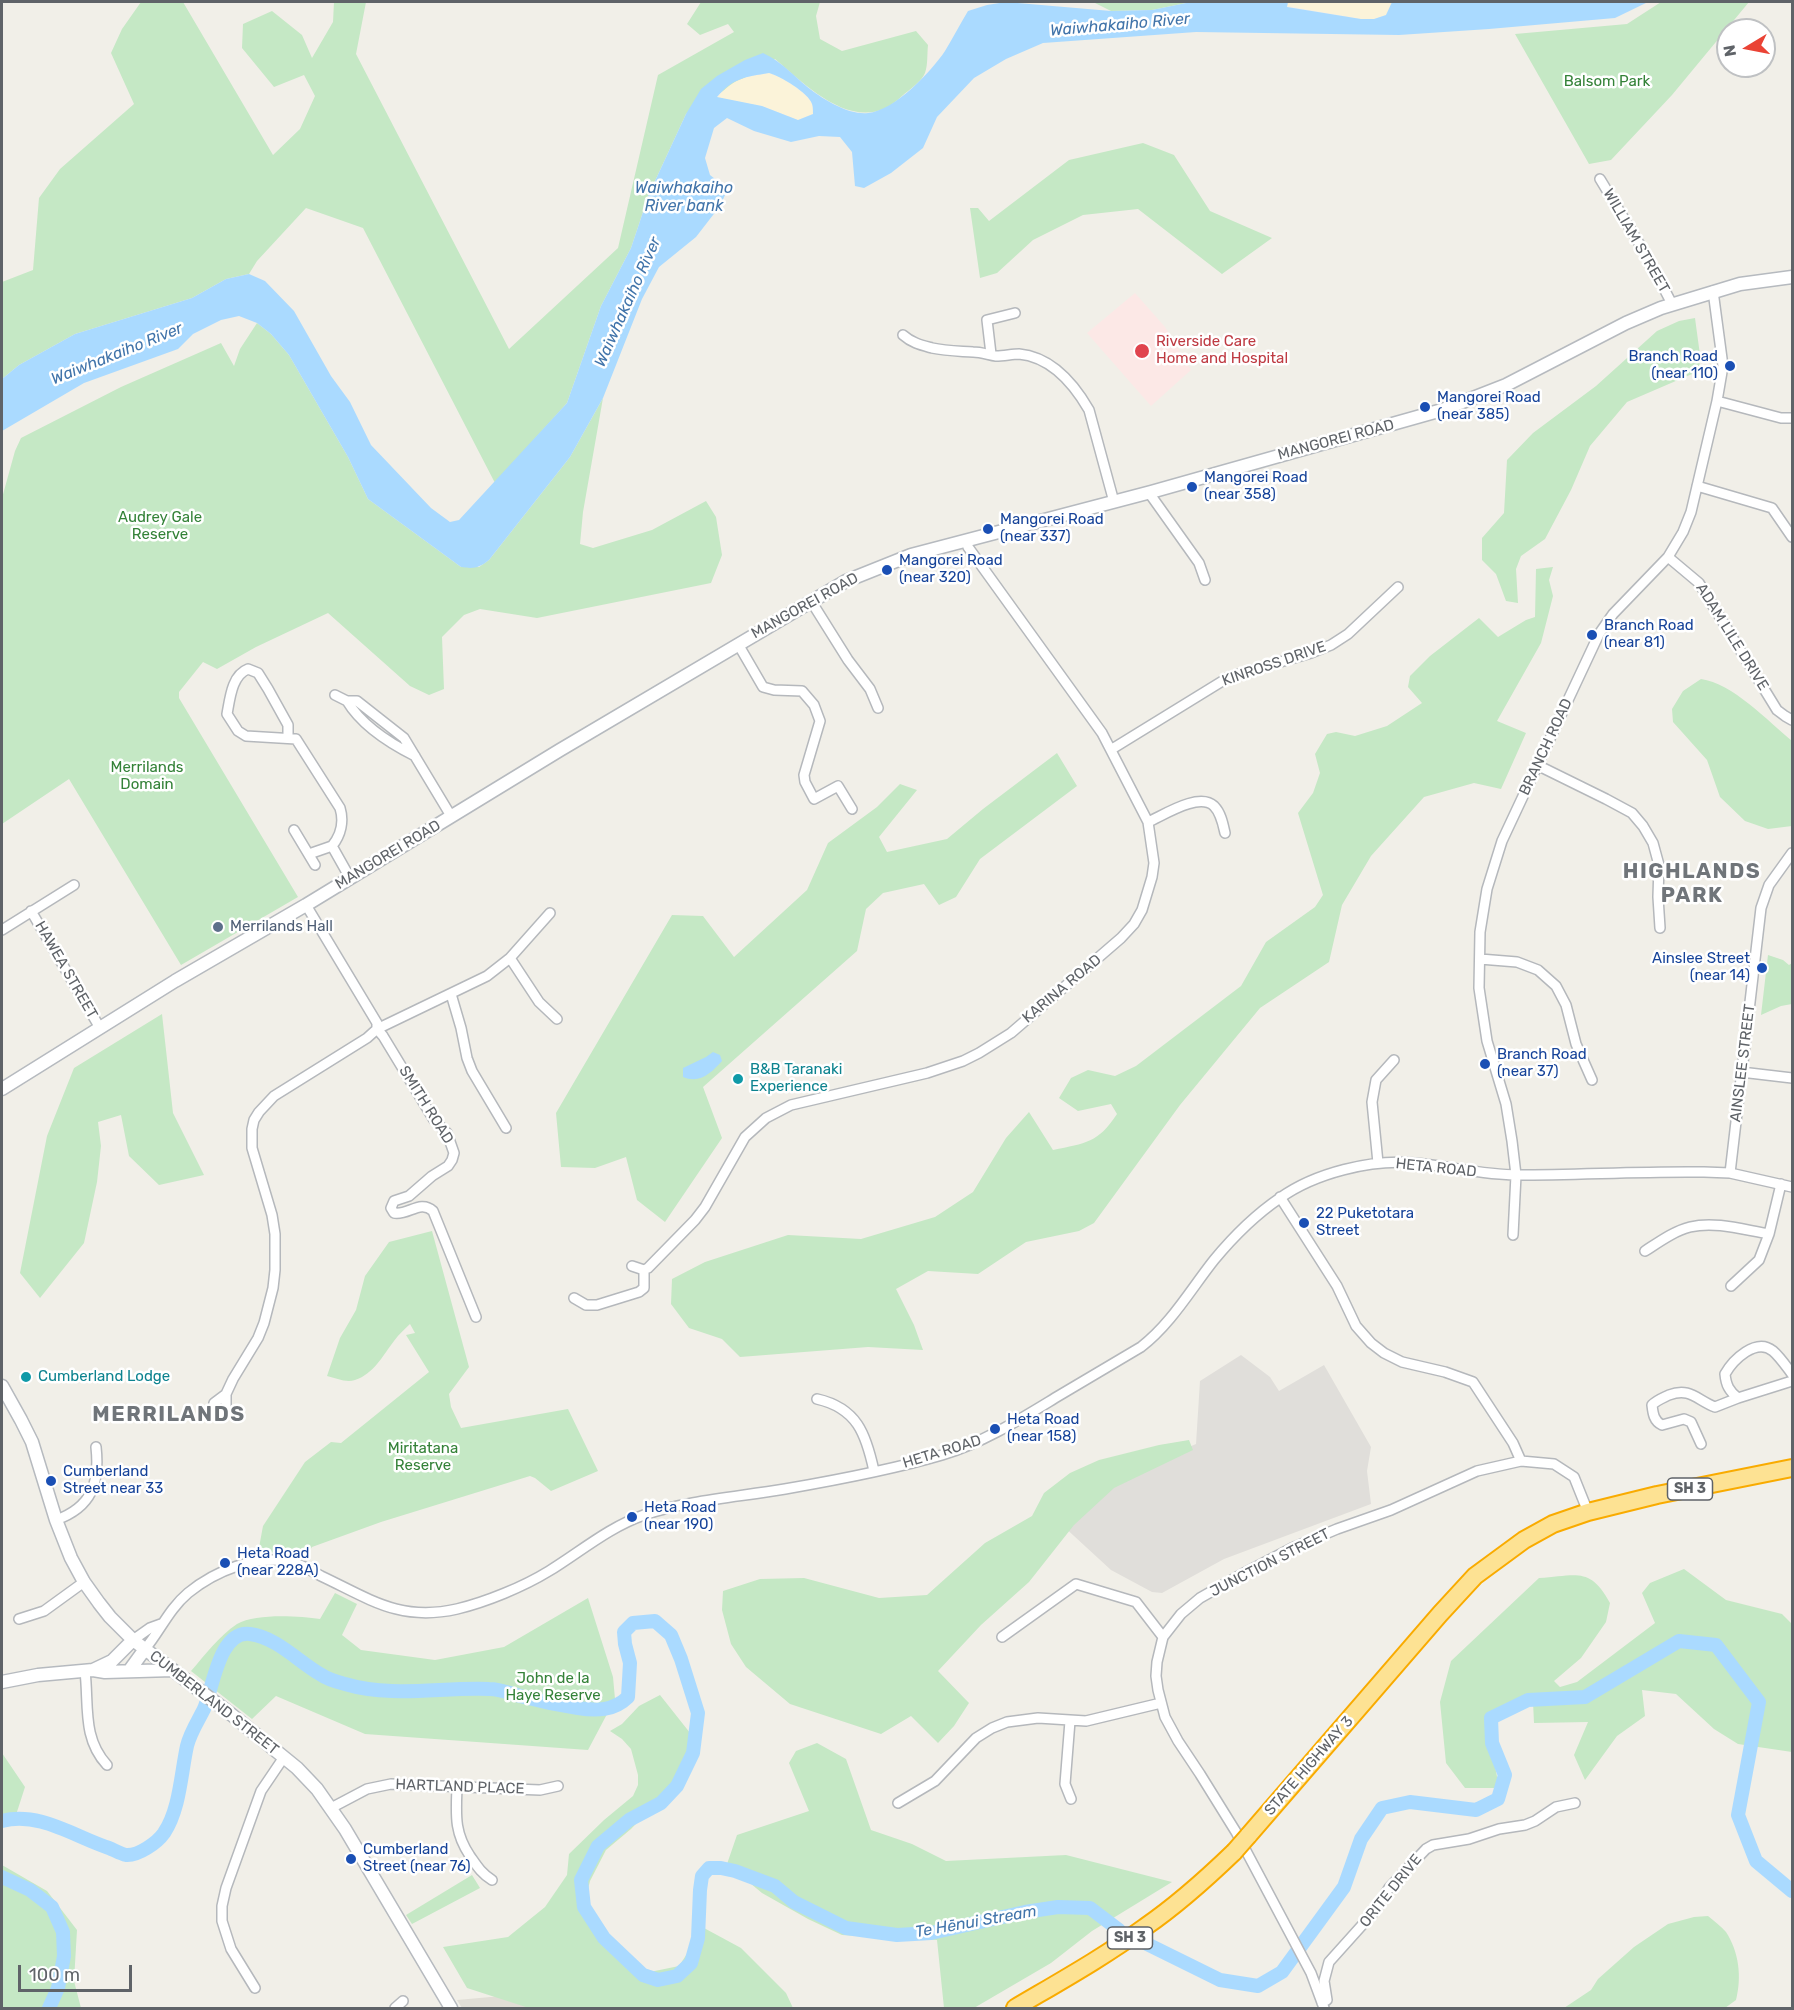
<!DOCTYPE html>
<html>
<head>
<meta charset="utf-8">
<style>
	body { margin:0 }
	#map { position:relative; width:1794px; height:2010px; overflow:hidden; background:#f1efe8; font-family:Rubik,sans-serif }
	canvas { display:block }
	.frame { position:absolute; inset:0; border:3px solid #5f6368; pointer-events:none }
	.north { position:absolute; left:1716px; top:18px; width:60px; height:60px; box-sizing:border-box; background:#fff; border:2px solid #bfc1c3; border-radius:50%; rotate:260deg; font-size:16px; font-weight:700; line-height:24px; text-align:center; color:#5f6368 }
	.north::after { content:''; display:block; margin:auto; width:21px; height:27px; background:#ea4335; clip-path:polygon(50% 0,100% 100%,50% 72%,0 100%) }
	.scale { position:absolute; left:18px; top:1965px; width:114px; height:27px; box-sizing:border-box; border:3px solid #5f6368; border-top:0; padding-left:8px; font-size:18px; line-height:21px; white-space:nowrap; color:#5f6368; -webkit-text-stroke:4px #fff; paint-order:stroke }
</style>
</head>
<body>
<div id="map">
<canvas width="1794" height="2010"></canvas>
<div class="frame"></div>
<div class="north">N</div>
<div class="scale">100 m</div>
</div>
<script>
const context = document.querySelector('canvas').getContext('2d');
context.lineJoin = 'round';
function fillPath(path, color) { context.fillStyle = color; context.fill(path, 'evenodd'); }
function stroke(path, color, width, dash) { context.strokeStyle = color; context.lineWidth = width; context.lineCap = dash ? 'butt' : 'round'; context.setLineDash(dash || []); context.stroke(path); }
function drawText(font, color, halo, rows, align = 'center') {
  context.font = font + ' Rubik,sans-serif'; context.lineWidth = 5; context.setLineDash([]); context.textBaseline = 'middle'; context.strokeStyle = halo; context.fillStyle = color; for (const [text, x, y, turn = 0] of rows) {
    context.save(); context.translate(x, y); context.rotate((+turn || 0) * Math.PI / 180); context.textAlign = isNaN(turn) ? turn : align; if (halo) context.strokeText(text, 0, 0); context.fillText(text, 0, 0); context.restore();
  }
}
fillPath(new Path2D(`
	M1241 1355 1270 1377 1279 1391 1324 1365 1371 1447 1367 1471 1371 1504 1224 1559 1162 1593 1152 1592 1111 1570 1061 1524 1119 1477 1196 1444 1200 1381Z`), '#e0deda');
fillPath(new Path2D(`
	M524 1994 569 2008H462L457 2000Z`), '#e1ded6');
fillPath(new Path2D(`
	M1135 293 1165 327 1191 370 1151 406 1087 333Z`), '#fce8e6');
fillPath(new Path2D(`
	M141 2H183L273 155 300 129 315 96 304 75 274 87 242 48 243 24 272 11 302 35 312 58 333 22 334 2H366L356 54 509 349 618 248 658 75 734 32 728 24 700 35 687 24 701 2H820L816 16 820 39 842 51 916 31 928 45C927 54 928 65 925 73 922 81 909 90 902 96 859 139 809 88 775 59L686 114 649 194 631 248 601 306 567 403 495 483 363 228 306 208 257 261 249 274 226 279 192 298 75 334 19 365 2 379V282L33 270 39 198 60 169 134 104 111 53 122 29Z
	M1093 2H1191L1152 10 1111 11Z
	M1661 2H1749L1672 95 1611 160 1589 164 1515 34 1627 24Z
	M1143 143 1174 155 1210 211 1272 238 1222 274 1138 209 1083 215 1033 240 997 273 980 278 970 208H978L989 221 1069 160Z
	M1695 318 1700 355 1699 371 1627 402 1590 446 1571 490 1545 539 1521 556 1516 569 1518 603 1506 601 1496 574 1482 560V538L1504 513 1507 460 1533 433 1596 386 1657 331 1679 321Z
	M257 323 271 334 289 355 348 457 368 499 461 567H479L489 560 570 457 603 398 583 512 580 544 593 548 652 530 706 501 716 517 722 555 711 583 537 618 480 609 464 615 442 637 444 689 429 695 410 686 328 613 256 647 217 669 203 662 179 692V698L298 897 181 965 69 779 2 824V498L15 451 21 438 121 387 221 343 234 366 240 349Z
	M1553 567 1549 580 1553 596 1541 643 1497 721 1526 733 1501 789 1474 783 1424 797 1371 856 1342 905 1329 962 1260 1008 1180 1105 1094 1223 1079 1231 1026 1242 978 1274 928 1271 896 1289 914 1325 923 1350 868 1347 740 1357 722 1339 689 1328 671 1304 672 1279 705 1262 788 1235 861 1239 935 1217 973 1192 1006 1138 1029 1112 1053 1150C1086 1143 1098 1143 1117 1114L1111 1104 1078 1111 1059 1098 1071 1078 1088 1070 1115 1076 1136 1066 1241 986 1266 942 1315 907 1323 895 1298 813 1313 793 1320 773 1315 754 1327 734 1336 732 1355 736 1387 726 1422 703 1408 687 1410 676 1430 656 1479 618 1498 637 1526 620 1535 617 1536 569Z
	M1701 679C1732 683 1768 721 1792 741V826L1768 829 1745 821 1720 797 1707 760 1673 722 1672 709 1683 691Z
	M1057 753 1077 786 980 859 956 897 939 905 924 884 883 893 866 909 857 951 703 1087 722 1138 665 1222 637 1200 626 1157 595 1168 561 1167 556 1113 672 915 703 916 734 957 807 890 828 843 877 807 900 784 917 790 879 837 887 852 947 839 983 809Z
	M1768 955 1783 960 1789 965 1792 963V1004L1781 1006 1761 1015Z
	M162 1014 173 1113 204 1175 159 1185 129 1156 121 1115 98 1122 101 1146 97 1182 84 1243 40 1298 20 1273 47 1136 74 1068Z
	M432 1231 469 1367 449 1394 451 1407 461 1428 568 1409 598 1471 551 1491 535 1478 530 1476 381 1522 312 1547 303 1561 280 1552 258 1553 263 1526 305 1462 331 1442 341 1443 429 1372 406 1335 415 1333 410 1324C405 1329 399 1334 394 1341 383 1355 374 1374 355 1380 346 1383 336 1378 327 1376L340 1338 356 1310 365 1276 389 1242Z
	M1189 1440 1193 1450 1114 1488 1074 1525 1029 1582 981 1625 938 1671 969 1703 954 1726 938 1743 911 1716 881 1734 790 1704 746 1667 731 1644 722 1610 723 1591 760 1579 804 1578 879 1598 927 1595 985 1543 1032 1516 1044 1493 1070 1473 1099 1460 1159 1445Z
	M1684 1569 1726 1600 1782 1614 1792 1624V1752L1738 1744 1714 1729 1676 1694 1642 1690 1645 1716 1617 1736 1585 1780 1574 1755 1588 1722 1534 1723 1533 1702C1524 1705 1509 1709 1503 1715 1486 1732 1496 1767 1499 1788H1465L1446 1763 1440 1702 1451 1661 1539 1578C1576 1576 1590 1566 1610 1603L1606 1622 1581 1658 1554 1681 1560 1687 1577 1682 1655 1623 1642 1593 1650 1583Z
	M335 1593 357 1604 342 1635 361 1650 435 1660 504 1647 588 1598 613 1677 615 1699 588 1750 365 1734 276 1696 252 1719 191 1671C205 1655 219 1636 237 1624 256 1613 299 1616 320 1619Z
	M660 1695 698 1743 686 1765 660 1799 631 1829 606 1850 590 1881 585 1901 592 1919 610 1942 633 1963 650 1972 679 1966 704 1928 741 1948 786 1993 793 2008H529L467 1988 443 1947 508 1937 545 1907 567 1875 569 1854 604 1820 633 1796 638 1785V1775L631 1749 622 1739 610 1731 622 1724 639 1706Z
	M817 1743 846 1759 871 1830 912 1844 946 1861 1066 1855 1172 1882 1092 1931 1051 1963 974 2008H944L937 1940 842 1935 808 1919 762 1893 727 1864 737 1835 809 1811 789 1763 796 1751Z
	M2 1753 25 1787 15 1818 2 1817Z
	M2 1865 47 1891 77 1930 74 1981 81 2008H2Z
	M472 1875 480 1888 412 1924 406 1915Z
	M1708 1916C1714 1921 1721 1926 1726 1932 1739 1952 1742 1977 1736 2000L1725 2008H1564L1591 1990 1598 1979 1634 1947 1668 1924 1694 1917Z`), '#c5e8c5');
fillPath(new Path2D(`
	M1288 2H1392V3L1386 15 1374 19H1361L1287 6Z
	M769 73C780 76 808 93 812 104 813 106 813 113 813 114L798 120 762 106 717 98C735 77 743 78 769 73Z`), '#fbf3d9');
fillPath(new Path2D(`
	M1006 2 1111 11 1152 10 1191 2H1288L1287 7 1361 19H1374L1386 15 1392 2H1648L1615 18 1489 29 1399 35 1196 32 1043 43 1006 59 974 78 937 117 923 148 891 173 864 188 855 186 852 152 840 137 819 136 791 142 754 131 727 118 714 128 705 158 710 175 720 183 725 195 720 206 696 237 659 267 642 299 603 398 570 457 489 560C479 568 474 569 461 567L368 499 348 457 289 355 271 334 257 323 239 316 221 320 193 334 178 349 84 383 2 431V379L19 365 75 334 192 298 226 279 249 274 265 281 294 311 331 376 350 402 371 445 431 508 450 522 459 520 567 403 601 306 631 248 649 194 686 114 701 89 717 76 745 60 763 53C783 62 796 79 814 92 828 102 850 115 868 113 894 111 931 72 945 51 953 38 960 24 968 11L987 5ZM769 73C780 76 809 93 812 104 813 106 813 112 813 114L798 120 762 106 717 97C733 78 745 77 769 73Z
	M713 1052 720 1055 722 1061C711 1073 700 1084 683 1077V1068L706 1057Z`), '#aadaff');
stroke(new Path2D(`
	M2 1821C39 1811 75 1837 109 1848 114 1850 121 1854 126 1855 138 1856 157 1843 164 1833 180 1809 181 1773 187 1746 190 1733 198 1721 204 1709 213 1688 219 1630 250 1634 276 1637 299 1662 320 1674 327 1679 337 1682 345 1684 392 1698 441 1687 489 1689 500 1689 510 1693 520 1696 539 1701 558 1705 578 1708 596 1711 614 1711 628 1697L630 1663 625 1644 624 1632 633 1623 655 1621 671 1635 681 1659 698 1713 693 1753 677 1786 661 1803 629 1820 598 1846 581 1880 584 1907 604 1938 643 1975 658 1980 677 1976 691 1963 698 1938 700 1890 702 1876 709 1868H721L735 1871 775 1886 794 1902 846 1928 897 1935 931 1933 1025 1912 1058 1907 1090 1908 1119 1930
	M2 1877 30 1890 52 1907 63 1932 64 1956 58 1988 49 2008
	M1145 1943 1220 1980 1258 1986 1282 1972 1344 1887 1361 1839 1382 1808 1410 1802 1476 1810 1498 1799 1505 1775 1492 1743 1491 1718 1528 1700 1585 1697 1679 1641 1716 1645 1759 1702 1738 1815 1756 1861 1792 1891`), '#aadaff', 14);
const street = new Path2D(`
	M1600 179 1648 258 1672 304
	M903 335C912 343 921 345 932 348 946 351 959 351 973 352 981 352 989 355 996 356 1004 356 1012 354 1019 354 1051 357 1074 384 1089 410L1114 502
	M991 354 987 320 1015 313
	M1717 401 1781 418H1792
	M1697 486 1772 508 1792 537
	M1151 492 1152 497 1199 563 1205 580
	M1668 557 1699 583 1777 710 1785 716 1792 720
	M811 601 848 660 870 689 878 708
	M738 644 763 687 774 690 802 691 814 705 820 721 804 775 805 782 814 799 838 786 852 809
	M335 695 347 701H357L404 738 451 816
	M347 701C362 726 389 743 415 756
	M288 738V725L268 689 258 673 248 669C232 675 230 698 227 714L238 731 246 736 296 739 340 808C344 821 341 835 332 846L350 878
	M1112 749 1229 677 1311 653 1331 645 1348 634 1398 587
	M1537 765 1606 799 1632 813 1643 826 1653 843 1659 865 1658 897 1660 928
	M1148 822C1164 815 1199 792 1214 806 1221 813 1223 824 1225 833
	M294 830 315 865
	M309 854 332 846
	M306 905 377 1023V1029L383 1036 434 1120 447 1133 454 1153 452 1160 448 1166 432 1176 409 1196 394 1201 391 1208 394 1213C408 1216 420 1199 433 1211L476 1317
	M31 911 100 1028
	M2 930 74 885
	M510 958 539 1002 557 1019
	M1480 959 1517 962 1538 970 1556 986 1566 1005 1576 1044 1592 1080
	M451 994 461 1028 467 1058 472 1071 506 1128
	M1741 1072 1792 1078
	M1378 1163 1372 1102 1376 1080 1394 1060
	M1730 1173 1761 908 1769 885 1792 853
	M1280 1197 1337 1286 1356 1326 1371 1343 1384 1353 1402 1362 1445 1372 1473 1382 1513 1443 1521 1461
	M1513 1235 1516 1175 1512 1141 1506 1104 1487 1041 1479 988 1480 932 1487 889 1502 841 1599 634 1613 614 1668 557 1683 532 1691 512 1717 401 1723 366 1713 291
	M1645 1251C1659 1242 1674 1231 1690 1227 1716 1221 1744 1230 1769 1234
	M632 1266 644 1270 648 1268 695 1220 705 1207 745 1137 766 1118 791 1105 927 1073 963 1061 979 1053 1011 1033 1121 938 1134 924 1142 910 1152 877 1154 863 1148 822 1102 733 968 547 966 541
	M1731 1286 1759 1260 1769 1234 1781 1184
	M574 1298 586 1305H597L639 1292 644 1288V1270
	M226 1394 214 1403 213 1409 215 1413 222 1414 226 1410V1394L233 1379 258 1338 264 1323 273 1288 275 1270V1234L272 1215 252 1148V1129L254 1120 259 1112 274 1096 367 1038 377 1029 487 976 510 958 550 913
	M1738 1398C1729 1391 1726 1385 1725 1374 1733 1360 1756 1337 1773 1351 1780 1357 1786 1366 1792 1374
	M817 1399C857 1408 866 1434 874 1471
	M1701 1444 1691 1422 1684 1419 1662 1425C1654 1421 1653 1414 1652 1405 1657 1400 1663 1398 1669 1395 1690 1387 1697 1400 1715 1407L1738 1398 1792 1381
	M56 1520C92 1507 100 1483 96 1447
	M19 1619 44 1611 84 1582
	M1002 1637 1076 1584 1136 1602 1163 1637
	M133 1640 150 1628 161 1624
	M145 1649C160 1631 169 1609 188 1593 215 1571 256 1554 291 1562 301 1564 312 1571 321 1576 370 1599 400 1622 457 1609 486 1602 523 1587 549 1571 580 1552 609 1527 644 1515 689 1500 738 1497 785 1489 837 1480 891 1470 942 1455 985 1442 1022 1418 1060 1395 1087 1379 1114 1363 1141 1347 1171 1324 1191 1289 1214 1260 1233 1237 1255 1215 1280 1198 1315 1173 1371 1159 1414 1163 1449 1166 1483 1175 1518 1175 1580 1175 1642 1171 1704 1172L1730 1173 1792 1187
	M85 1671C89 1705 82 1738 107 1765
	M1070 1721 1065 1784 1071 1799
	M457 1787C456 1815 454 1832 470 1856 477 1866 481 1873 492 1880
	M898 1803 935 1781 976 1738 992 1728 1007 1722 1038 1718 1086 1721 1161 1703
	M331 1808 367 1789 391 1784 540 1790 558 1786
	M255 1988 231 1949 222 1921V1906L226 1888 261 1791 284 1757
	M1322 2003 1327 2000 1324 1981 1329 1962 1373 1913 1389 1888 1426 1849 1433 1845 1469 1839 1499 1829 1525 1825 1535 1821 1556 1807 1575 1803
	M395 2008 403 2001
	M1324 2008 1311 1973 1236 1832 1200 1774 1178 1741 1165 1717 1158 1690 1156 1676 1157 1662 1163 1637 1181 1614 1200 1598 1244 1573 1292 1548 1337 1529 1391 1510 1477 1471 1521 1461 1554 1464 1574 1477 1588 1512`);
const secondary = new Path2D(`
	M2 1089 175 981 306 905 560 750 846 581 911 555 1151 492 1442 410 1506 385 1626 323 1661 308 1740 284 1792 277
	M2 1386 21 1420 32 1442 56 1520 71 1558 84 1582 99 1603 110 1617 133 1640 232 1715 297 1768 317 1789 345 1829 451 2008
	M93 1670 112 1661 133 1640
	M129 1671 145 1649
	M2 1682 38 1675 93 1670 105 1672 173 1670`);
const highway = new Path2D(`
	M1248 1836 1440 1614 1475 1576 1524 1540 1553 1524 1588 1512 1657 1495 1792 1468
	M1015 2008C1059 1982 1104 1957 1145 1927 1177 1905 1206 1879 1234 1852`);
stroke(street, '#b5b8bc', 12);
stroke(secondary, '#b6babf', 15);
stroke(highway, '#f9ab00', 20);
stroke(street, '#fff', 9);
stroke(secondary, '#fff', 12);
stroke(highway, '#fde293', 16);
const highwayBridge = new Path2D(`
	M1234 1852 1248 1836`);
stroke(highwayBridge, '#f9ab00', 20, []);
stroke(highwayBridge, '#fde293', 16);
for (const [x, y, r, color] of [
	[1142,351,8,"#e0444e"],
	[1730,366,6,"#1a4fb4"],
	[1425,407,6,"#1a4fb4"],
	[1192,487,6,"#1a4fb4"],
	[988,529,6,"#1a4fb4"],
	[887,570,6,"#1a4fb4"],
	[1592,635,6,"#1a4fb4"],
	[218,927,6,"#5c6f8a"],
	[1762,968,6,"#1a4fb4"],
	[1485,1064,6,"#1a4fb4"],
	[738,1079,6,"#0f9aa8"],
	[1304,1223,6,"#1a4fb4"],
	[26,1377,6,"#0f9aa8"],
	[995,1429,6,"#1a4fb4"],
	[51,1481,6,"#1a4fb4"],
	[632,1517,6,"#1a4fb4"],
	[225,1563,6,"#1a4fb4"],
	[351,1859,6,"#1a4fb4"]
]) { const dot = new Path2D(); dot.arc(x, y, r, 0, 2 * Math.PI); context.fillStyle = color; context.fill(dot); stroke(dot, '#fff', 2); }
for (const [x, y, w] of [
	[1690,1489,45],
	[1130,1938,45]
]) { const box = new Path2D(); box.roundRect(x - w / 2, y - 11, w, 22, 4.5); context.fillStyle = '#fff'; context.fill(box); stroke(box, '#5f6368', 1.5); }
drawText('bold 14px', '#5f6368', null, [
	["SH 3",1690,1489],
	["SH 3",1130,1938]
]);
drawText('15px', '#348238', '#fff', [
	["Balsom Park",1607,82],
	["Audrey Gale",160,518],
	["Reserve",160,535],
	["Merrilands",147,768],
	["Domain",147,785],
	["Miritatana",423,1449],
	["Reserve",423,1466],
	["John de la",553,1679],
	["Haye Reserve",553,1696]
]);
drawText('15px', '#5f6368', '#fff', [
	["WILLIAM STREET",1636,241,60],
	["MANGOREI ROAD",1336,440,-15],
	["MANGOREI ROAD",805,606,-29],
	["ADAM LILE DRIVE",1732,637,58],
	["KINROSS DRIVE",1274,664,-19],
	["BRANCH ROAD",1546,747,-65],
	["MANGOREI ROAD",388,855,-31],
	["HAWEA STREET",66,970,60],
	["KARINA ROAD",1062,989,-40],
	["AINSLEE STREET",1743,1063,-83],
	["SMITH ROAD",426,1105,58],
	["HETA ROAD",1436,1168,6],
	["HETA ROAD",942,1452,-17],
	["JUNCTION STREET",1270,1563,-27],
	["CUMBERLAND STREET",214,1703,38],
	["STATE HIGHWAY 3",1309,1766,-49],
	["HARTLAND PLACE",460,1787,2],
	["ORITE DRIVE",1391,1891,-51]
]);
drawText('15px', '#be3a42', '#fff', [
	["Riverside Care",1156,342],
	["Home and Hospital",1156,359]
], 'left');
drawText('15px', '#164399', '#fff', [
	["Branch Road",1718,357,"right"],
	["(near 110)",1718,374,"right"],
	["Mangorei Road",1437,398],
	["(near 385)",1437,415],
	["Mangorei Road",1204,478],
	["(near 358)",1204,495],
	["Mangorei Road",1000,520],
	["(near 337)",1000,537],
	["Mangorei Road",899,561],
	["(near 320)",899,578],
	["Branch Road",1604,626],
	["(near 81)",1604,643],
	["Ainslee Street",1750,959,"right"],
	["(near 14)",1750,976,"right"],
	["Branch Road",1497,1055],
	["(near 37)",1497,1072],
	["22 Puketotara",1316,1214],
	["Street",1316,1231],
	["Heta Road",1007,1420],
	["(near 158)",1007,1437],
	["Cumberland",63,1472],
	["Street near 33",63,1489],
	["Heta Road",644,1508],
	["(near 190)",644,1525],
	["Heta Road",237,1554],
	["(near 228A)",237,1571],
	["Cumberland",363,1850],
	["Street (near 76)",363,1867]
], 'left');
drawText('15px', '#4e5e75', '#fff', [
	["Merrilands Hall",230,927]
], 'left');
drawText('15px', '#0d838f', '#fff', [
	["B&B Taranaki",750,1070],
	["Experience",750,1087],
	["Cumberland Lodge",38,1377]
], 'left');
drawText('italic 16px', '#4174aa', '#fff', [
	["Waiwhakaiho River",1120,25,-5],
	["Waiwhakaiho",684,188],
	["River bank",684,206],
	["Waiwhakaiho River",628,302,-66],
	["Waiwhakaiho River",117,354,-22],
	["Te Hēnui Stream",976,1922,-10]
]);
context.letterSpacing = '1.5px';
drawText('bold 21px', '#70757a', '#fff', [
	["HIGHLANDS",1692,872],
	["PARK",1692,896],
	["MERRILANDS",169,1415]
]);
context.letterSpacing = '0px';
</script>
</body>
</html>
